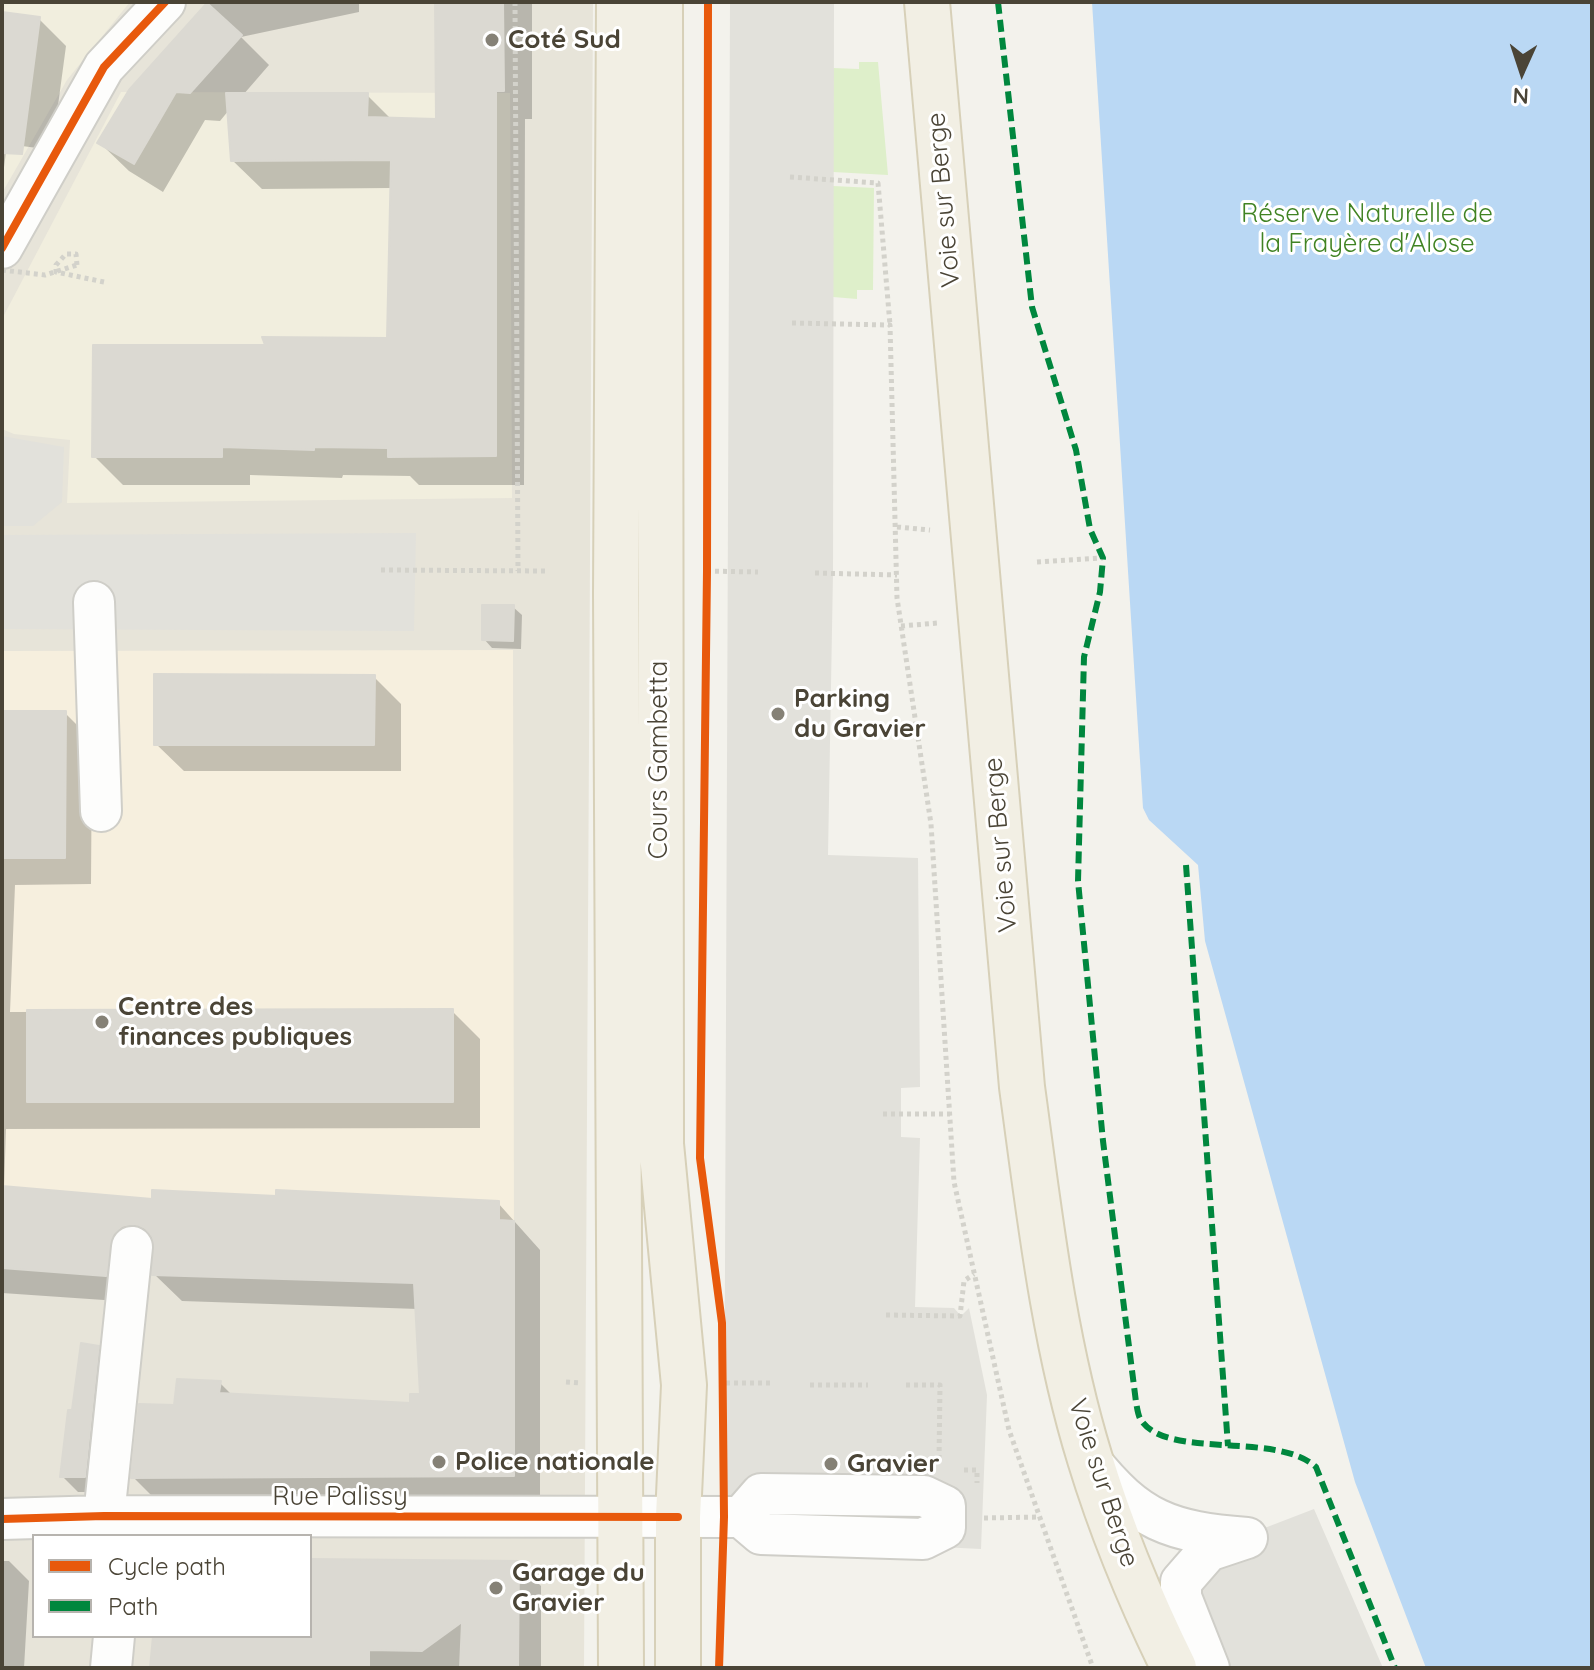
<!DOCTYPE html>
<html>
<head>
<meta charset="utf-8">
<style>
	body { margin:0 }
	#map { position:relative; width:1594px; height:1670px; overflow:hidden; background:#f3f2ec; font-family:Quicksand,sans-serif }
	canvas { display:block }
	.frame { position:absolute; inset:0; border:4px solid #4a4436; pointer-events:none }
	.legend { position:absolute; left:32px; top:1534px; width:280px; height:104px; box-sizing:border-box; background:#fff; border:2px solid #b7b4af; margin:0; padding:10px 14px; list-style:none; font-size:24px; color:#4a4436 }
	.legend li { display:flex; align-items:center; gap:16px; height:40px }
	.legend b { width:40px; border:2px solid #b7b4af }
	.north { position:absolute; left:1482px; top:32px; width:80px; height:80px; -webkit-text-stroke:6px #fff; paint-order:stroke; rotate:183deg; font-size:22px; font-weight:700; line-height:32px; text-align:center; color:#4a4436 }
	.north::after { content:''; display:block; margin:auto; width:28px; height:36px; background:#4a4436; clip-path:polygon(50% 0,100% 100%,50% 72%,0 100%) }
</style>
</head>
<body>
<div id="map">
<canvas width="1594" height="1670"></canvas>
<div class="frame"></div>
<ul class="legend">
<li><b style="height:10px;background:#e8590c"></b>Cycle path</li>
<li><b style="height:10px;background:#00873e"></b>Path</li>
</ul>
<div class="north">N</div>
</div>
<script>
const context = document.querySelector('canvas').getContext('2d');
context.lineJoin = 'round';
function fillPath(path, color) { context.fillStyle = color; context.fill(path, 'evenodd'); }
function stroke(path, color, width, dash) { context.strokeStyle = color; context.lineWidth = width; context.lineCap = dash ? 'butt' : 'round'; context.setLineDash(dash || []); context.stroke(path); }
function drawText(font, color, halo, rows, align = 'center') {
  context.font = font + ' Quicksand,sans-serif'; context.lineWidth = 6; context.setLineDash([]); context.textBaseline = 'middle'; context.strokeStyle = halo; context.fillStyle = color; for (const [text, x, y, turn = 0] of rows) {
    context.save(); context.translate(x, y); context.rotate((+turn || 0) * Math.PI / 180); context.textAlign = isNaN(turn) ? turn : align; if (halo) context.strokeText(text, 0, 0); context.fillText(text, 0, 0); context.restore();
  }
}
fillPath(new Path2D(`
	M2 2H593L584 1668H2ZM34 1536H310V1636H34Z`), '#e7e4d9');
fillPath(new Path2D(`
	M513 650 514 1254 149 1239 2 1227V651Z`), '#f6efde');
fillPath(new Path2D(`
	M2 2H130L67 80 2 193Z
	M121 92 510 93 512 498 67 503 70 440 14 434 2 429V319Z`), '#f1eede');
fillPath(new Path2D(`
	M859 62H878L888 175 833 172V68L859 69Z
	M833 186 874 188 873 290H857V299L833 297Z`), '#deefca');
fillPath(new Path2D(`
	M730 2H834L833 573 828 855 918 858 920 1087 901 1088V1137L920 1138 915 1307 954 1308 961 1316 969 1308 987 1395 981 1549 736 1537 724 1517Z
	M2 436 64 447 62 502 33 526H2Z
	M416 533 414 631 2 629V535Z
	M1314 1509 1383 1668H1228L1171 1564Z`), '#e2e1db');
fillPath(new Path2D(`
	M1092 2H1592V1668H1426L1355 1482 1205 941 1198 865 1149 820 1143 808Z`), '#bad8f4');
fillPath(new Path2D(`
	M210 2H369L359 4V12L241 37 269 65 243 95H367L392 120 438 121V2H532V119H525L524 485H419L410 476 343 475 342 478 250 475V485H123L94 456 269 347 389 340 392 188 262 189 232 160 229 110 220 121 205 120 163 192 129 171 100 143 130 91Z
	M2 14 39 19 66 46 52 150 7 144 2 183Z
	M513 607 522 615 521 649 492 648 484 639Z
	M374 677 401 704V771H184L156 744Z
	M2 713H65L92 740 91 884 15 885 10 1012 452 1011 480 1039V1128L6 1129 4 1188 153 1201 498 1203 540 1250V1502L160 1504 133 1477 176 1407 220 1383 233 1396 412 1405 422 1396 418 1309 182 1301 154 1274 155 1252 149 1253 133 1302 2 1293Z
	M98 1348 114 1364 100 1492H78L62 1476 74 1412Z
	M2 1561H9L29 1581 24 1668H2Z
	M310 1561 518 1563 541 1586V1668H152L154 1636H310Z`), '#0003');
const building = new Path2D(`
	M435 2H503L504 91H496V456L388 457V448L314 447V450L222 447V457H92L93 345H265L262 337 387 338 391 160 231 161 226 93H368L367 117 436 119Z
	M207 3 242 35 190 93 176 92 134 164 97 143 129 90Z
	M2 12 40 17 22 154 2 153Z
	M482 605H514L513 641 482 640Z
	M154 674 375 675 374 745H154Z
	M2 711H66L65 858H2Z
	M453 1009V1102H27V1010Z
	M2 1186 152 1199V1190L276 1196V1190L499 1201V1220L514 1221V1476L131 1478 139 1404 174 1405 177 1379 221 1381 219 1393 410 1403V1394H420L414 1283 152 1275 153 1238 145 1228 134 1224 122 1226 113 1234 106 1276 2 1268Z
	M81 1343 99 1346 85 1477H60L68 1410H72Z
	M310 1559 519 1561 518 1668H460L462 1622 422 1651 369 1650V1668H150L153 1636H310Z`);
fillPath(building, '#dbd9d2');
stroke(building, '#dbd9d2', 2);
const minor = new Path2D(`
	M2 248 104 67 165 2
	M94 602 101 811
	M1089 1459C1138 1521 1170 1532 1247 1538
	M761 1494 924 1496 945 1506V1528L923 1539 761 1534 741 1517Z
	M104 1516 132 1247
	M2 1519 104 1516 741 1517
	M111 1668 114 1636
	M1209 1668 1181 1597V1582L1208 1551 1247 1538`);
const major = new Path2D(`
	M619 2 616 593 621 1668
	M660 2 661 1144 684 1385 678 1517V1668
	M927 2 1022 1087C1039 1211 1053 1339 1090 1459 1112 1531 1141 1601 1174 1668`);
stroke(minor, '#cfcec8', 44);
stroke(major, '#d7d0b8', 48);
stroke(new Path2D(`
	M515 2 518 571
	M790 177 878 183 890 325
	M77 265 76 254H66L56 265V272L104 282
	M792 323 890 325 897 598 931 824 954 1182 1009 1430 1093 1668
	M897 527 930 530
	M1037 562 1103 558
	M381 570 546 571
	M707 571 758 572
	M815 573 897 575
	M901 626 938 623
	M883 1114H950
	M886 1315 960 1316 964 1281 974 1274
	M566 1382 581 1383
	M726 1383H773
	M810 1385H868
	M906 1385H940L939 1461
	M964 1470H977V1483
	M984 1518 1040 1517`), '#d3d2cb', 5, [4, 4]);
stroke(minor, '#fdfdfc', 40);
stroke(major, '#f2efe4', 44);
stroke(new Path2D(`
	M2 270 45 275 77 265`), '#d3d2cb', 5, [4, 4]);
stroke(new Path2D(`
	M998 2 1032 307 1076 450 1090 529 1103 558 1100 592 1084 657 1078 881 1103 1141 1136 1402C1137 1407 1138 1416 1141 1420 1167 1460 1276 1431 1316 1467L1395 1668
	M1186 865 1228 1446`), '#00873e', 6, [12, 6]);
stroke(new Path2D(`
	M708 2 707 571 700 1158 722 1323 724 1517 719 1668
	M2 248 104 67 165 2
	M2 1519 104 1516 678 1517`), '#e8590c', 8);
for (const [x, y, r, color] of [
	[492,40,8,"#858176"],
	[778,714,8,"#858176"],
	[102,1022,8,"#858176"],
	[439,1462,8,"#858176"],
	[831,1464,8,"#858176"],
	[496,1588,8,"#858176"]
]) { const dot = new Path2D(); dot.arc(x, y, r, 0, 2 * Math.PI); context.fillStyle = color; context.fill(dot); stroke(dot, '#fff', 3); }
drawText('bold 26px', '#4a4436', '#fff', [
	["Coté Sud",508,40],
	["Parking",794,699],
	["du Gravier",794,729],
	["Centre des",118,1007],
	["finances publiques",118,1037],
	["Police nationale",455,1462],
	["Gravier",847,1464],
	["Garage du",512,1573],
	["Gravier",512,1603]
], 'left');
drawText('26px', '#4a4436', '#fff', [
	["Voie sur Berge",944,200,-95],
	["Cours Gambetta",659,760,-90],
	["Voie sur Berge",1001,845,-95],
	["Voie sur Berge",1103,1483,72],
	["Rue Palissy",340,1497]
]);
drawText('26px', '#408323', '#fff', [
	["Réserve Naturelle de",1367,214],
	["la Frayère d'Alose",1367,244]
]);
</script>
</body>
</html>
